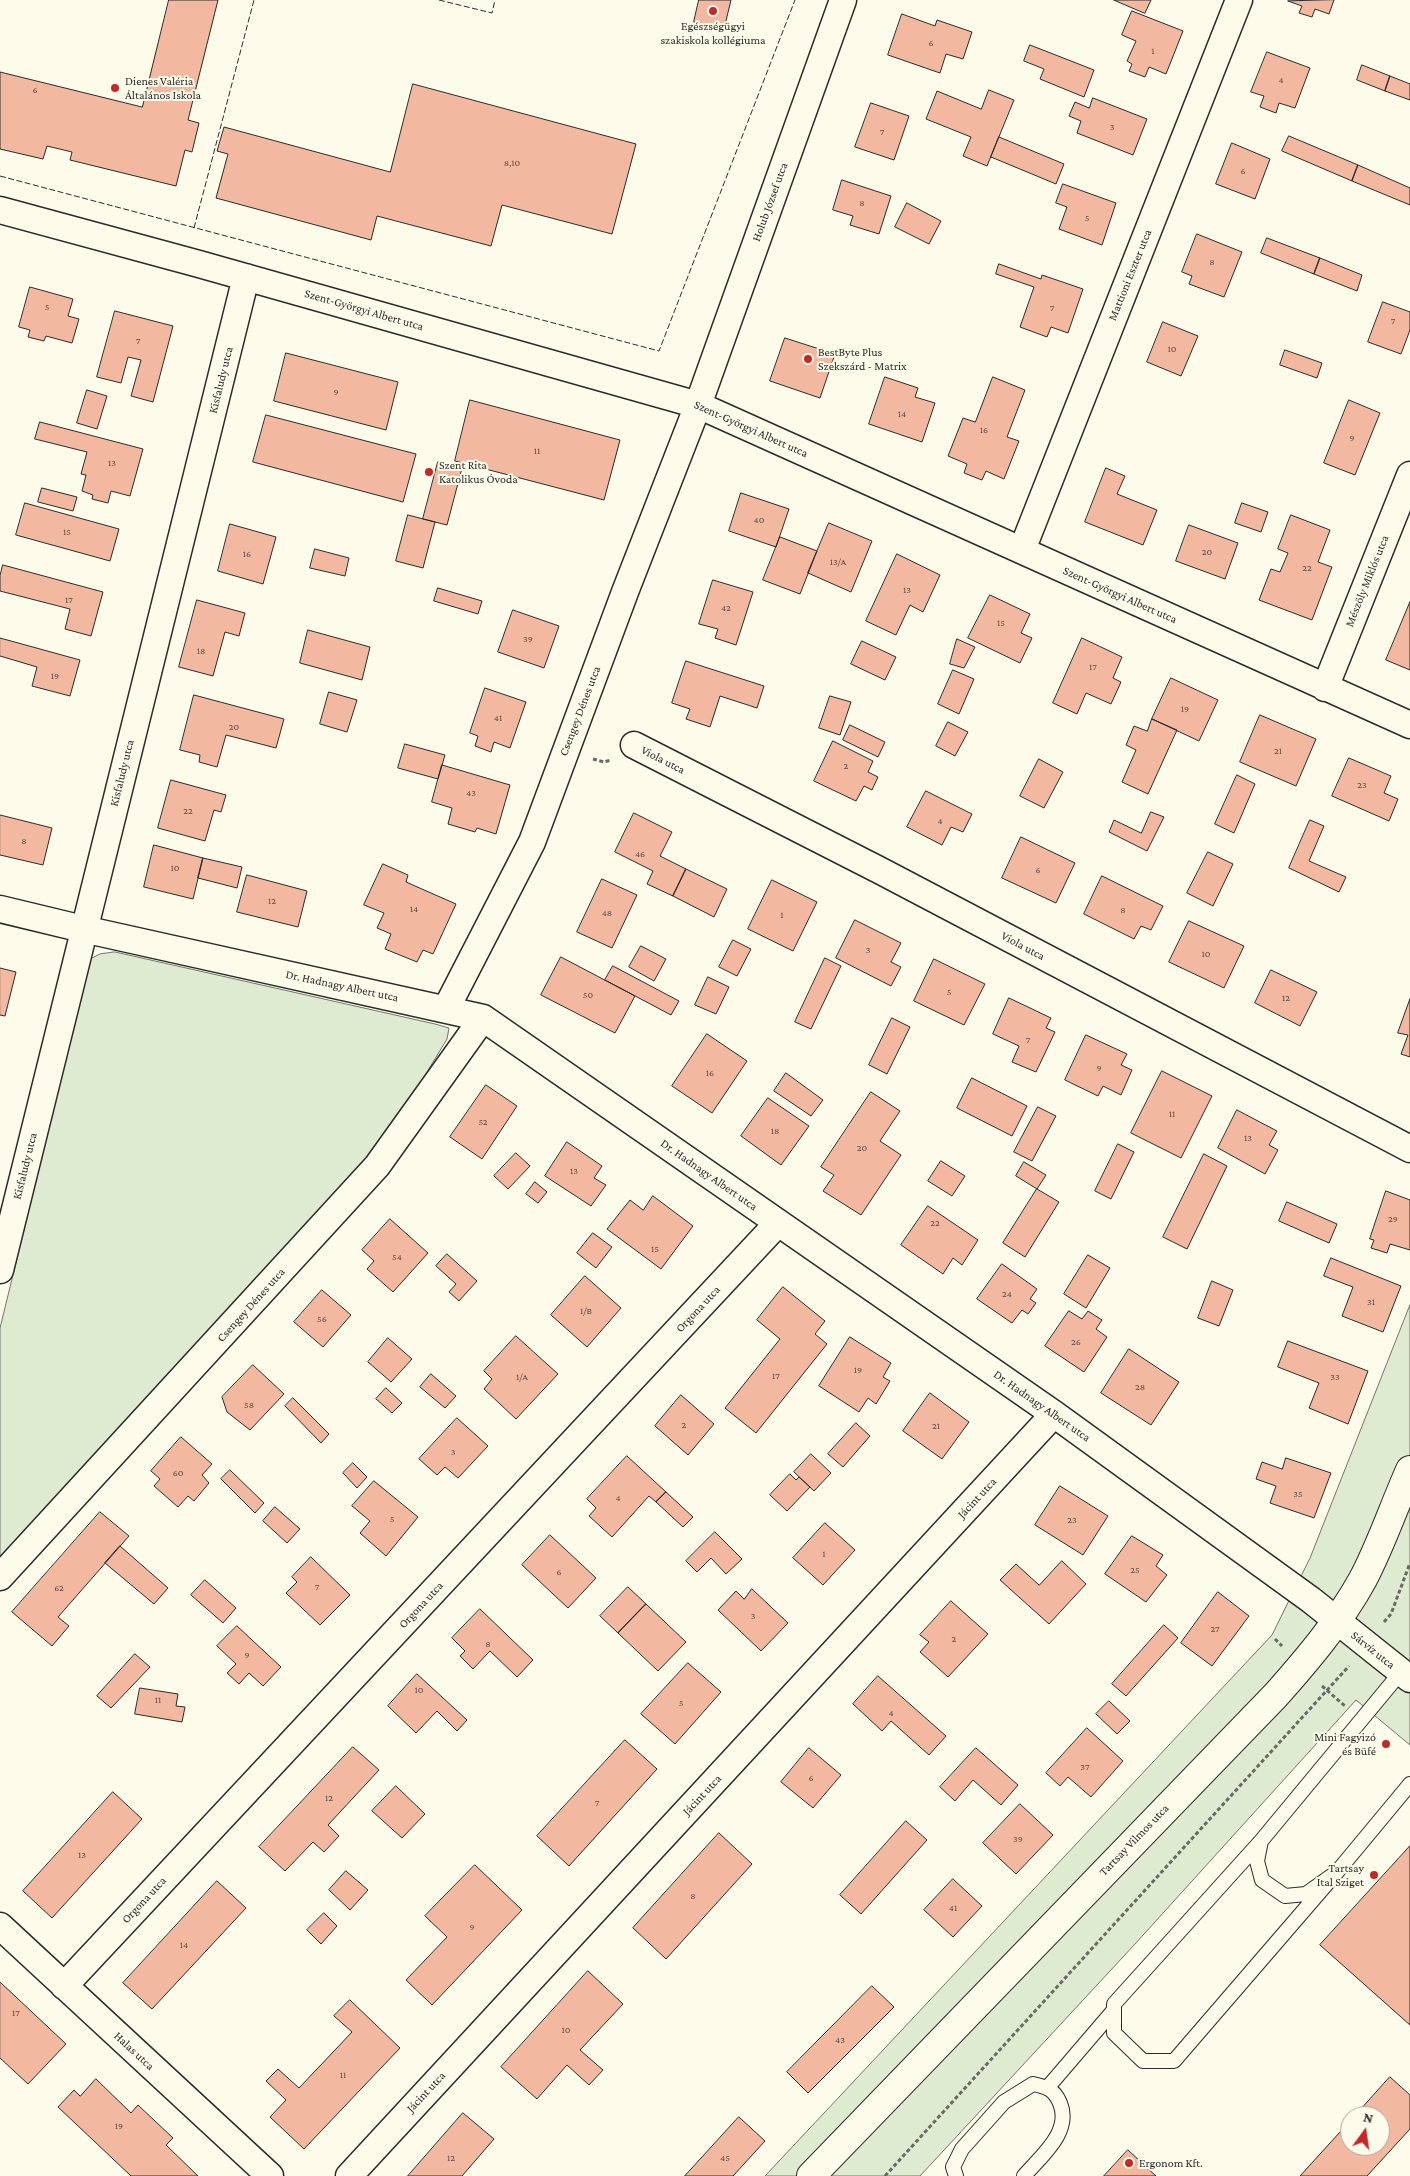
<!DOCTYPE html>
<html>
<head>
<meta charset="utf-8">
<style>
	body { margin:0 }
	#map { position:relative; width:1410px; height:2176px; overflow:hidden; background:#fdfbea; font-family:"Crimson Pro",serif }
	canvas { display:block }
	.north { position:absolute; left:1340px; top:2106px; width:50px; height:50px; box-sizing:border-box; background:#fdfbea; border:1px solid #a9a89e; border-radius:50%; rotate:14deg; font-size:14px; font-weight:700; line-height:20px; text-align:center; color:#2b2b2b }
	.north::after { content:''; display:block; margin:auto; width:18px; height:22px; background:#c62828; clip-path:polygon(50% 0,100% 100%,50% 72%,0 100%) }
</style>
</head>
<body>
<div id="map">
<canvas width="1410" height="2176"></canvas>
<div class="north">N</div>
</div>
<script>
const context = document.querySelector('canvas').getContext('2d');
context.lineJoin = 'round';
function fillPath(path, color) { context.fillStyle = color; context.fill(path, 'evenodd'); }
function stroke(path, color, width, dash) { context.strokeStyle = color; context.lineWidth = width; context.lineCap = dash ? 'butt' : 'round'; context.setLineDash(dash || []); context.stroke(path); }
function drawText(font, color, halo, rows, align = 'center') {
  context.font = font + ' "Crimson Pro",serif'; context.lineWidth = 4; context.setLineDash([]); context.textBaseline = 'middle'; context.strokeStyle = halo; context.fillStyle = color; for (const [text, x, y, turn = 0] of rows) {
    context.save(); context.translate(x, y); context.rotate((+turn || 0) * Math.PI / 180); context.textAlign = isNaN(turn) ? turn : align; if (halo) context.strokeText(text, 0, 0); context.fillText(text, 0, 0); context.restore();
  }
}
const green = new Path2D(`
	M115 952 435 1024 449 1028 447 1039 404 1110 349 1183 0 1565V1328L90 959 100 954Z
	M1410 1305V1745L1356 1700 1135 1944 920 2176H765L1272 1635 1310 1558Z`);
fillPath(green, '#deebd1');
stroke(green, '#74746e', 1);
const building = new Path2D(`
	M169 0H218L188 120 199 123 192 152 185 150 176 186 70 160 72 152 47 146 43 159 0 149V72L142 107Z
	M699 0H731L724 29 694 22Z
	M1114 0H1151L1145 13Z
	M1334 0 1329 14 1315 9 1312 17 1299 13 1302 6 1288 1Z
	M1132 11 1183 31 1166 74 1149 67 1145 77 1129 71 1132 64 1127 61 1136 41 1122 35Z
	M902 14 935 26 937 20 972 32 963 59 946 54 940 73 888 55Z
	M1030 45 1094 70 1084 97 1040 79 1044 69 1024 61Z
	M1267 52 1310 68 1295 108 1279 103 1276 113 1260 107 1264 96 1251 92Z
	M1362 65 1390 76 1385 91 1357 80Z
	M1390 76 1410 84V100L1385 91Z
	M413 84 636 144 612 234 502 205 491 246 377 216 371 240 216 198 228 154 217 151 224 127 390 172Z
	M989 90 1014 100 987 166 963 156 971 137 926 119 937 91 981 109Z
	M1093 98 1147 119 1133 155 1077 133 1081 121 1069 116 1075 102 1089 108Z
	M871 103 909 116 894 160 855 147Z
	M1289 136 1358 165 1352 181 1282 151Z
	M999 137 1064 164 1056 184 991 157Z
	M1232 143 1270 159 1255 199 1216 184Z
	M1358 165 1410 188V205L1352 181Z
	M842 180 891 196 879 234 850 225 853 216 833 210Z
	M1063 184 1116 203 1102 245 1059 229 1067 207 1056 203Z
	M907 203 941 221 929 244 895 227Z
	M1197 234 1242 252 1224 297 1189 284 1192 276 1182 272Z
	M1267 238 1320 258 1314 274 1261 253Z
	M1320 258 1362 275 1357 291 1314 274Z
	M999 264 1041 279 1042 275 1083 289 1068 333 1051 327 1047 337 1020 327 1034 287 996 274Z
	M30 287 73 299 68 316 79 319 72 343 46 336 44 341 28 337 30 330 19 327Z
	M1383 302 1410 312V330L1401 354 1368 342Z
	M115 311 173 326 153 402 131 396 141 360 128 357 121 383 97 377Z
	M1163 322 1198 336 1181 376 1147 362Z
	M785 338 835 354 820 398 770 381Z
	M1285 350 1322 363 1317 378 1280 365Z
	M286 353 398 382 386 430 274 401Z
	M885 377 918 388 915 397 935 403 922 442 869 424Z
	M993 377 1025 390 1007 437 1019 441 1004 479 986 471 982 480 964 473 967 464 948 456 963 418 975 422Z
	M87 390 107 396 97 429 77 423Z
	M470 400 620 440 604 500 455 461Z
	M1349 400 1380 413 1355 475 1324 463Z
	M266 415 416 454 403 502 253 462Z
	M40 422 143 449 130 496 111 491 108 503 92 499 93 495 82 491 86 475 81 474 87 452 35 439Z
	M438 462 462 468 447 525 423 519Z
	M1106 468 1125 476 1117 494 1157 510 1143 545 1085 522Z
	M42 488 77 497 73 511 38 502Z
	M741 493 789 509 776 547 729 531Z
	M25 503 119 529 110 561 16 535Z
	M1242 503 1268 512 1261 532 1235 523Z
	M408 515 435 522 423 568 396 561Z
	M1291 515 1330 530 1318 562 1332 567 1312 620 1259 600 1271 569 1280 572 1288 553 1278 549Z
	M829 523 872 541 851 592 808 573Z
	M230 524 276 537 263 584 218 571Z
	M1189 525 1238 543 1225 579 1176 561Z
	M780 537 817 551 800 594 763 580Z
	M315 549 349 558 345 576 310 568Z
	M897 554 940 575 923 612 910 605 896 635 866 621Z
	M3 565 103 592 91 636 65 629 70 609 0 591V576Z
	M713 580 753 592 736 645 715 638 718 629 699 624Z
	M438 588 482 601 478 614 434 601Z
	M990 595 1030 614 1021 633 1032 638 1020 663 968 638Z
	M197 600 245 613 239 636 225 632 213 676 179 667Z
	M1410 602V670L1386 660Z
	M513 610 559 626 544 668 498 652Z
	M308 630 370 647 362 680 300 663Z
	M0 638 80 660 70 696 32 686 37 667 0 656Z
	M1082 638 1122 657 1113 678 1121 682 1111 704 1086 693 1077 714 1053 703Z
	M957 639 975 647 964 668 950 664Z
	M862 641 896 657 885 680 851 664Z
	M686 661 764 686 757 708 720 696 710 727 686 719 690 709 672 703Z
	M953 670 974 679 959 714 938 704Z
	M1171 678 1218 700 1199 741 1152 719Z
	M485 688 526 702 510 748 494 742 491 752 475 746 478 736 470 733Z
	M329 692 357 700 347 732 320 724Z
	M194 695 284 719 276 748 226 735 217 767 199 762 200 755 180 750Z
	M830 696 851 702 840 735 819 728Z
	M1260 715 1316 739 1296 786 1240 762Z
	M1152 719 1177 730 1148 794 1122 782 1136 750 1126 745 1134 726 1147 731Z
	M948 722 968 732 955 756 936 746Z
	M850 725 885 742 878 757 843 740Z
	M833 741 873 761 868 772 878 777 872 790 864 786 856 801 814 781Z
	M405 744 445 755 438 779 398 768Z
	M1349 758 1391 776 1384 793 1398 799 1389 821 1332 796Z
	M1039 759 1063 772 1044 808 1020 796Z
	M442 765 510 785 496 834 477 828 475 832 448 824 452 808 432 802Z
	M1237 775 1255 784 1234 833 1215 824Z
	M171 780 226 795 221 812 214 810 205 841 158 828Z
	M926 791 972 814 963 832 951 827 942 845 907 827Z
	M1151 812 1164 817 1147 851 1109 832 1114 820 1141 833Z
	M634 813 672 832 660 856 686 869 673 896 647 884 653 871 615 852Z
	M0 815 52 828 43 865 0 855Z
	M1310 820 1324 826 1309 861 1346 877 1339 892 1289 868Z
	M1021 837 1075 863 1056 903 1002 878Z
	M154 845 203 858 193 899 144 887Z
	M1208 852 1233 864 1213 906 1187 893Z
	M203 858 242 867 237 888 198 878Z
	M383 864 408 875 406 882 456 904 433 954 423 950 417 962 385 949 391 934 377 928 384 913 364 905Z
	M686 869 727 889 714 917 673 896Z
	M247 875 307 891 298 927 237 912Z
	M1102 876 1163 906 1151 930 1141 926 1134 939 1084 914Z
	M602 879 637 895 612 948 577 932Z
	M772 880 817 902 793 951 748 929Z
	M855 920 901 943 891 962 901 967 891 986 836 958Z
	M1189 921 1244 946 1224 988 1169 962Z
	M733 940 751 949 737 976 719 967Z
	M641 946 666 959 654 981 629 967Z
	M561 957 635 996 615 1033 541 995Z
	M825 958 841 966 811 1029 795 1022Z
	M934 959 985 984 964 1025 914 1001Z
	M613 966 679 1001 671 1015 605 980Z
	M0 968 16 972 5 1016 0 1015Z
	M1271 970 1317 992 1300 1026 1255 1003Z
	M708 977 729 987 716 1014 695 1005Z
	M1009 998 1051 1018 1046 1028 1055 1032 1036 1072 1012 1062 1019 1046 993 1034Z
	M1410 999V1057L1401 1054 1408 1035 1398 1033Z
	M892 1018 910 1027 887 1074 869 1065Z
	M707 1034 747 1061 712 1113 672 1086Z
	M1086 1035 1127 1054 1121 1065 1132 1070 1121 1095 1103 1086 1098 1096 1065 1080Z
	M1162 1071 1212 1096 1181 1158 1131 1133Z
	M786 1073 823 1100 811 1116 774 1091Z
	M972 1078 1027 1106 1012 1136 957 1108Z
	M486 1085 517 1106 482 1159 450 1137Z
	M871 1092 900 1111 880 1141 901 1155 861 1215 823 1191 834 1175 821 1167Z
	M768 1098 809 1126 781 1165 741 1136Z
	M1038 1107 1056 1116 1032 1161 1014 1152Z
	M1237 1110 1277 1131 1269 1145 1278 1150 1265 1174 1218 1148Z
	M567 1142 602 1166 594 1178 606 1185 591 1206 545 1176Z
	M1118 1144 1134 1152 1111 1199 1095 1191Z
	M516 1153 530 1166 508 1189 494 1176Z
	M1204 1154 1227 1166 1187 1249 1163 1237Z
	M941 1161 965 1176 952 1196 928 1181Z
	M1024 1162 1046 1175 1037 1189 1016 1176Z
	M535 1182 547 1192 538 1203 526 1194Z
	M1037 1189 1059 1202 1025 1257 1003 1243Z
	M1386 1191 1410 1200V1250L1390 1244 1387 1253 1371 1248 1374 1240 1370 1239Z
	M653 1196 693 1226 661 1269 607 1229 630 1200 643 1210Z
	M1287 1202 1337 1224 1329 1243 1279 1221Z
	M928 1206 978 1240 962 1265 953 1258 943 1274 901 1245Z
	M390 1219 428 1253 393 1292 367 1269 374 1261 362 1250Z
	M593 1233 612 1247 596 1268 577 1253Z
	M447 1254 477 1281 459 1301 449 1292 456 1284 436 1266Z
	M1088 1255 1110 1268 1086 1308 1064 1294Z
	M1331 1258 1401 1286 1383 1332 1342 1316 1353 1287 1324 1276Z
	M1002 1264 1037 1289 1030 1299 1036 1303 1028 1314 1022 1310 1012 1323 977 1299Z
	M585 1276 621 1308 587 1347 551 1315Z
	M1212 1281 1233 1290 1219 1326 1198 1318Z
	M783 1287 825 1321 815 1334 827 1344 756 1433 725 1408 780 1339 757 1320Z
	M322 1290 351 1315 323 1347 294 1322Z
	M1069 1311 1082 1319 1088 1311 1102 1320 1096 1329 1107 1337 1084 1372 1045 1346Z
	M516 1336 558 1374 516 1419 484 1389 492 1379 484 1371Z
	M850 1337 891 1363 883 1377 890 1381 876 1404 868 1398 859 1412 819 1386Z
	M388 1338 412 1359 391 1382 368 1362Z
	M1288 1341 1368 1371 1348 1424 1309 1408 1319 1383 1278 1367Z
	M1129 1349 1179 1382 1151 1425 1101 1393Z
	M253 1365 284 1394 250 1430 227 1412 222 1397Z
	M431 1374 456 1396 445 1408 420 1387Z
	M386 1388 402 1403 392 1413 376 1399Z
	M930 1393 969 1422 942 1459 903 1431Z
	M681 1395 714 1424 688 1455 655 1426Z
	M293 1398 329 1434 321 1443 285 1406Z
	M457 1418 488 1446 458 1478 445 1467 437 1475 419 1459Z
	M856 1423 870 1436 843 1467 828 1454Z
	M181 1437 212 1464 202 1475 209 1483 194 1501 188 1496 178 1507 154 1486 160 1479 151 1471Z
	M811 1454 831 1473 814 1491 794 1472Z
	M627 1456 666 1492 656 1502 649 1496 612 1537 589 1516 596 1508 587 1499Z
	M1286 1458 1331 1473 1314 1518 1270 1503 1276 1486 1256 1479 1262 1462 1282 1469Z
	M353 1463 367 1477 357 1488 343 1473Z
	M230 1470 264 1503 255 1513 221 1479Z
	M790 1474 796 1480 799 1477 810 1487 787 1511 770 1495Z
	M374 1481 418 1517 386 1556 360 1533 370 1521 352 1506Z
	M1060 1486 1108 1516 1083 1555 1035 1525Z
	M666 1492 693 1517 683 1527 656 1502Z
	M275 1507 300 1529 287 1543 263 1521Z
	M100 1512 129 1536 58 1617 69 1626 52 1646 12 1612Z
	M825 1523 855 1550 823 1585 793 1558Z
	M715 1532 742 1559 726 1574 711 1558 697 1572 686 1561Z
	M550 1535 596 1578 568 1608 522 1565Z
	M1132 1536 1163 1555 1156 1566 1167 1575 1146 1602 1105 1574Z
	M120 1546 168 1588 154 1604 105 1563Z
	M311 1557 350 1595 320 1625 286 1593 297 1582 292 1577Z
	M1062 1561 1086 1584 1049 1624 1000 1580 1016 1564 1039 1585Z
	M205 1580 236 1608 223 1623 191 1595Z
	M628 1587 646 1604 618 1633 600 1616Z
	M752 1589 788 1623 761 1651 718 1610 736 1591 744 1599Z
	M1218 1592 1249 1616 1212 1666 1181 1643Z
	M951 1601 988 1634 948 1677 920 1652 929 1642 920 1635Z
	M646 1604 686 1642 658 1671 618 1633Z
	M480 1609 533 1660 517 1677 490 1651 473 1669 460 1656 465 1651 452 1638Z
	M1164 1625 1178 1638 1126 1696 1112 1684Z
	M237 1626 281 1667 263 1686 249 1673 239 1684 227 1673 236 1664 217 1646Z
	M135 1654 150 1667 111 1708 97 1696Z
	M688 1663 721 1692 675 1744 641 1714Z
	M417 1674 467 1720 457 1731 437 1711 416 1733 388 1706Z
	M878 1676 946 1736 929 1755 891 1721 882 1731 853 1704Z
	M140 1688 178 1694 176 1706 185 1707 182 1722 135 1714Z
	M1109 1701 1130 1721 1117 1734 1096 1714Z
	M1087 1728 1123 1761 1091 1797 1068 1777 1060 1786 1046 1773Z
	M625 1740 657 1769 569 1866 537 1836Z
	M353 1747 379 1770 328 1825 339 1836 324 1852 313 1842 285 1871 259 1847Z
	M809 1748 841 1775 813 1808 781 1782Z
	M976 1748 1018 1785 1001 1805 973 1780 955 1801 940 1787Z
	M396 1786 425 1814 402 1838 372 1811Z
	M113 1792 142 1819 52 1918 23 1891Z
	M1020 1804 1053 1835 1016 1874 983 1843Z
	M906 1821 927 1840 861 1914 840 1895Z
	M719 1833 752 1864 666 1959 633 1928Z
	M1410 1846V2025L1320 1945Z
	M475 1865 522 1910 432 2005 406 1980 447 1937 425 1916Z
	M346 1871 368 1890 350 1910 329 1890Z
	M953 1879 982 1906 953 1937 924 1910Z
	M217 1881 246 1908 152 2009 123 1983Z
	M324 1913 337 1926 321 1944 307 1930Z
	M588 1971 623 2004 580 2050 603 2070 589 2085 567 2065 537 2099 501 2067Z
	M0 1982 66 2044 28 2084 0 2058Z
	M872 1986 894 2007 808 2093 787 2072Z
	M350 2000 400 2048 304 2149 270 2117 286 2100 266 2081 278 2069 299 2088 352 2032 334 2016Z
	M1390 2077 1410 2095V2129L1367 2176H1300L1350 2121V2146H1380V2116H1355Z
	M96 2079 131 2113 138 2105 173 2138 166 2145 198 2176H131L58 2107 74 2090 80 2096Z
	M463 2113 494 2139 462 2176H408Z
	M739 2117 765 2141 733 2176H685Z
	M1128 2150 1156 2176H1104Z`);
fillPath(building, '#f2b8a0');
stroke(building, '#2b2b2b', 1);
const service = new Path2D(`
	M1401 1672 1261 1841 1257 1861 1262 1880 1285 1896 1306 1894 1337 1872 1410 1784
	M1261 1841 1114 2004V2033L1143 2061H1174L1337 1872
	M1048 2087 1114 2010
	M956 2176 953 2167 962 2149 1004 2102 1033 2084C1047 2087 1054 2089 1060 2103 1072 2132 1041 2156 1024 2176`);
const minor = new Path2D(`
	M0 210 199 264 698 405 1410 725
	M1022 550 1239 0
	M1325 688 1410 475
	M634 745 881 871 1410 1149
	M0 909 83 929 483 1018 1054 1414 1311 1600 1410 1679
	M446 1009 532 842 625 592 698 405 843 0
	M0 1270 246 277
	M0 1577 377 1166 483 1018
	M0 1926 270 2176
	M64 1986 778 1223
	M349 2176 1054 1414`);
const primary = new Path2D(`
	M811 2176 1276 1695C1308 1659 1340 1621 1363 1579 1381 1545 1394 1506 1410 1470`);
stroke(service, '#2b2b2b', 16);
stroke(minor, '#2b2b2b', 29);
stroke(primary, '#2b2b2b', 30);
stroke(new Path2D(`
	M593 759 604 762 611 760
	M1384 1622 1391 1614 1410 1563
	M1275 1639 1282 1646
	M1322 1686 1345 1706
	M885 2176 1349 1666`), '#6a6964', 3, [4, 2.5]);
stroke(service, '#fdfbea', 14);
stroke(minor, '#fdfbea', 26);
stroke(primary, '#fdfbea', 28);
stroke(new Path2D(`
	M439 0 492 13 495 0
	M0 176 659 351 795 0
	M194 228 254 0`), '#2b2b2b', 1, [6, 2.5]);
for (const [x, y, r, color] of [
	[713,11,5,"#c62828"],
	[115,88,5,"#c62828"],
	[808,359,5,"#c62828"],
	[429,472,5,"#c62828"],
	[1386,1744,5,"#c62828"],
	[1374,1875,5,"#c62828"],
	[1129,2163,5,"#c62828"]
]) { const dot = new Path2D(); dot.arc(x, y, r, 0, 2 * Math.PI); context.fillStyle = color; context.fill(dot); stroke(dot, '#fdfbea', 2); }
drawText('10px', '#5d4e48', null, [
	["6",931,43],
	["1",1153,51],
	["4",1281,80],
	["6",35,90],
	["3",1112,127],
	["7",882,132],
	["8,10",512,163],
	["6",1243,171],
	["8",862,203],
	["5",1087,218],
	["8",1212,262],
	["5",47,307],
	["7",1052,308],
	["7",1393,321],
	["7",138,341],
	["10",1172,349],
	["9",336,392],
	["14",902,414],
	["16",984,430],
	["9",1352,438],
	["11",537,451],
	["13",112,463],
	["40",759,520],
	["15",67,532],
	["20",1207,552],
	["16",247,554],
	["13/A",838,562],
	["22",1307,568],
	["13",907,590],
	["17",69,600],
	["42",726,608],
	["15",1001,623],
	["39",528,639],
	["18",201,651],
	["17",1093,667],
	["19",55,676],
	["19",1185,709],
	["41",498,718],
	["20",234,727],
	["21",1278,751],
	["2",846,766],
	["23",1362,785],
	["43",471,793],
	["22",188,811],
	["4",940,821],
	["8",24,841],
	["46",640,854],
	["10",175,868],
	["6",1038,870],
	["12",272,901],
	["14",414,909],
	["8",1123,910],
	["48",607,913],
	["1",782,915],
	["3",868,950],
	["10",1206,954],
	["5",949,992],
	["50",588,995],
	["12",1286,998],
	["7",1028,1040],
	["9",1099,1068],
	["16",710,1073],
	["11",1172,1114],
	["52",483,1122],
	["18",775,1131],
	["13",1248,1138],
	["20",862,1148],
	["13",574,1171],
	["29",1393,1219],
	["22",935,1223],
	["15",655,1249],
	["54",397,1257],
	["24",1007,1294],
	["31",1371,1302],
	["1/B",586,1311],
	["56",322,1319],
	["26",1076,1342],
	["19",858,1370],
	["17",776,1376],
	["1/A",522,1377],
	["33",1335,1377],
	["28",1140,1387],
	["58",249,1405],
	["2",684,1425],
	["21",936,1426],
	["3",453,1452],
	["60",178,1473],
	["35",1298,1494],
	["4",618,1498],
	["5",392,1519],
	["23",1072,1520],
	["1",824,1554],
	["25",1135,1570],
	["6",559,1572],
	["7",317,1587],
	["62",59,1588],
	["3",753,1616],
	["27",1215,1629],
	["2",954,1639],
	["8",488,1644],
	["9",247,1655],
	["10",419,1690],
	["11",158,1700],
	["5",681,1703],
	["4",891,1713],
	["37",1085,1767],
	["6",811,1778],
	["12",329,1798],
	["7",597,1803],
	["39",1018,1839],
	["13",82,1855],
	["8",693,1896],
	["41",953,1908],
	["9",472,1927],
	["14",184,1945],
	["17",16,2013],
	["10",566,2030],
	["43",840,2040],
	["11",343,2075],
	["19",119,2126],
	["12",451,2158],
	["45",725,2158]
]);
drawText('12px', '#2b2b2b', '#fdfbea', [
	["Egészségügyi",713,26,"center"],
	["szakiskola kollégiuma",713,40,"center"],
	["Dienes Valéria",125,81],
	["Általános Iskola",125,95],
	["BestByte Plus",818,352],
	["Szekszárd - Matrix",818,366],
	["Szent Rita",439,465],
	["Katolikus Óvoda",439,479],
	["Mini Fagyizó",1376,1737,"right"],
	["és Büfé",1376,1751,"right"],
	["Tartsay",1364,1868,"right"],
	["Ital Sziget",1364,1882,"right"],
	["Ergonom Kft.",1139,2163]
], 'left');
drawText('12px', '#2b2b2b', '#fdfbea', [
	["Holub József utca",770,202,-70],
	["Mattioni Eszter utca",1130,275,-68],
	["Szent-Györgyi Albert utca",364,310,16],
	["Kisfaludy utca",221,380,-76],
	["Szent-Györgyi Albert utca",751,429,24],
	["Mészöly Miklós utca",1367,581,-68],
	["Szent-Györgyi Albert utca",1120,595,24],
	["Csengey Dénes utca",580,711,-69],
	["Viola utca",663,760,27],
	["Kisfaludy utca",122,773,-76],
	["Viola utca",1023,946,28],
	["Dr. Hadnagy Albert utca",342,986,12],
	["Kisfaludy utca",25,1166,-76],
	["Dr. Hadnagy Albert utca",709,1175,35],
	["Csengey Dénes utca",251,1305,-48],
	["Orgona utca",698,1309,-47],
	["Dr. Hadnagy Albert utca",1042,1406,35],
	["Jácint utca",977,1498,-47],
	["Orgona utca",421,1605,-47],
	["Sárvíz utca",1373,1650,39],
	["Jácint utca",702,1795,-47],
	["Tartsay Vilmos utca",1134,1840,-46],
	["Orgona utca",144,1900,-47],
	["Halas utca",134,2051,43],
	["Jácint utca",426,2092,-47]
]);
</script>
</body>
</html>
